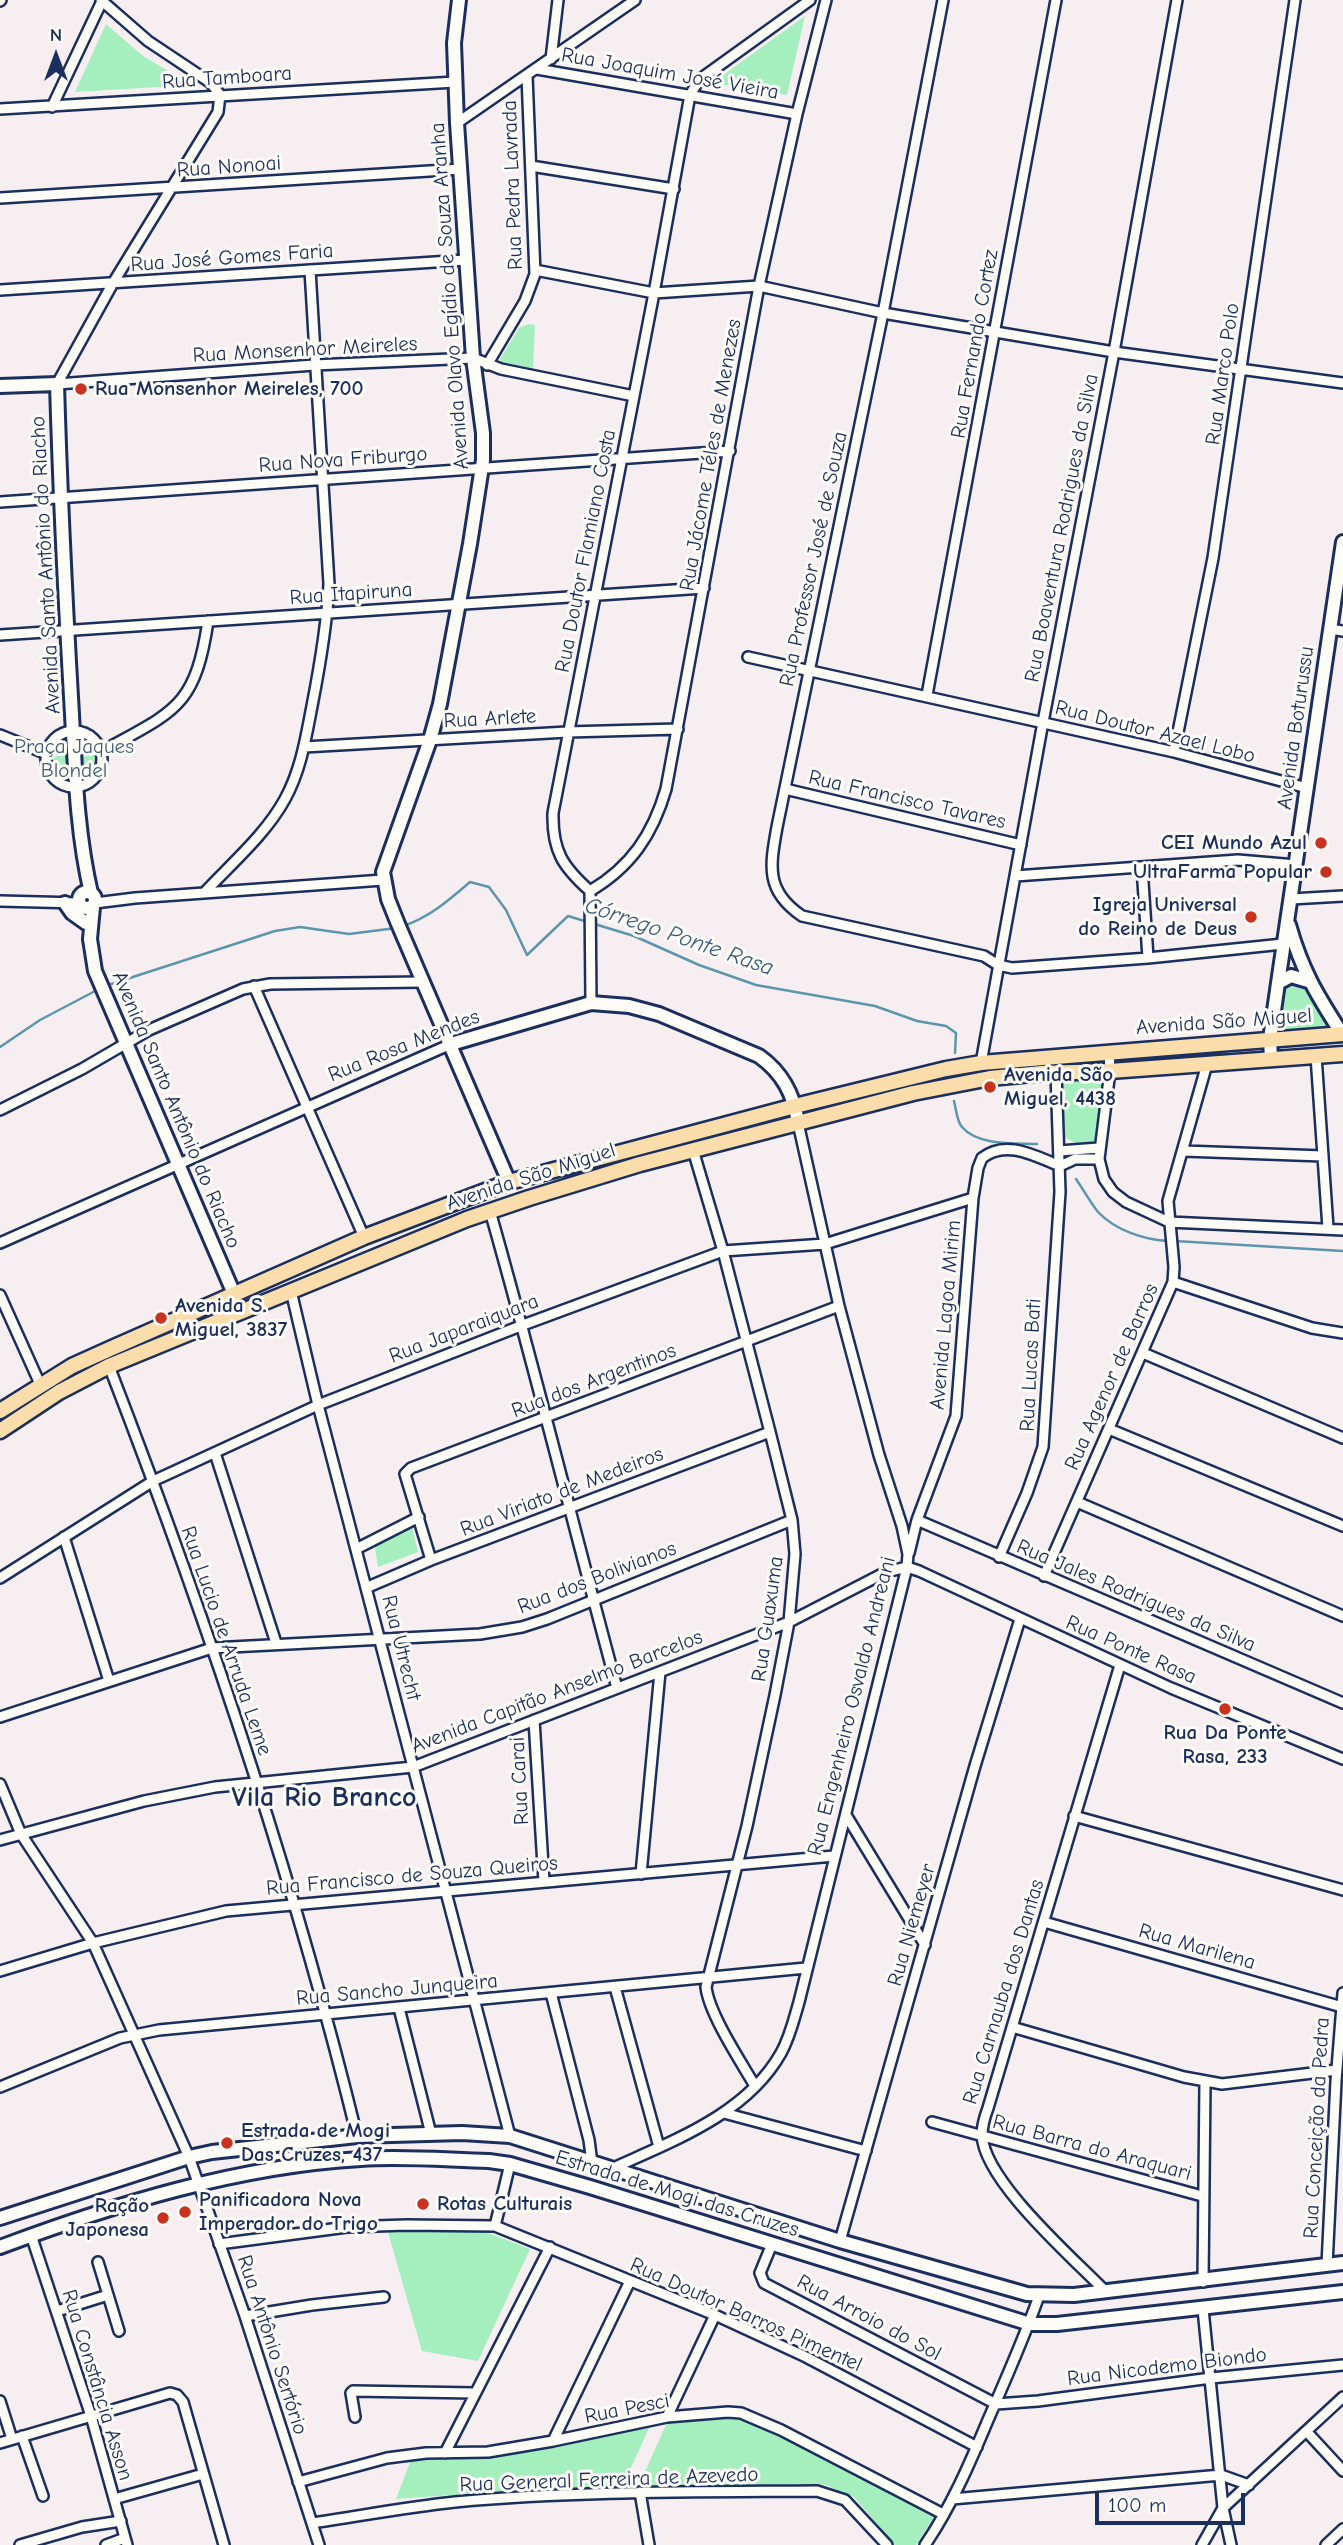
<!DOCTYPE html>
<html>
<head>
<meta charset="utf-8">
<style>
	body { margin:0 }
	#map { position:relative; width:1343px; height:2545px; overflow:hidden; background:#f7eef2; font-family:"Comic Neue",sans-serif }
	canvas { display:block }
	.north { position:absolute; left:21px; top:21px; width:70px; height:70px; -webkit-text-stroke:5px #fdfcf7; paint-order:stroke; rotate:0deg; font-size:19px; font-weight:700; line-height:28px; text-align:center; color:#1b2f5e }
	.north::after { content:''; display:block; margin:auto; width:24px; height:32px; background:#1b2f5e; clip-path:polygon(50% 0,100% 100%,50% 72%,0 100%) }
	.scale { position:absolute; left:1095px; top:2493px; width:150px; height:32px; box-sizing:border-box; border:4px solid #1b2f5e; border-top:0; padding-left:9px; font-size:21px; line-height:24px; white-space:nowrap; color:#1b2f5e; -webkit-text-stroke:5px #fdfcf7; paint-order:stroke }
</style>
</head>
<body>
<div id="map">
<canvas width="1343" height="2545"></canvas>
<div class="north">N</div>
<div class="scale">100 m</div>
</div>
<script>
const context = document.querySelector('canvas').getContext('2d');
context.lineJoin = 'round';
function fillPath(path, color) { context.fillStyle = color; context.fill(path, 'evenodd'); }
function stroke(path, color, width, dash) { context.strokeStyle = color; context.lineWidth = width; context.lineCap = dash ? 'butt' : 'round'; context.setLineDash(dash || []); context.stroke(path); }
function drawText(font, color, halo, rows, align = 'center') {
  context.font = font + ' "Comic Neue",sans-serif'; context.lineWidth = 6; context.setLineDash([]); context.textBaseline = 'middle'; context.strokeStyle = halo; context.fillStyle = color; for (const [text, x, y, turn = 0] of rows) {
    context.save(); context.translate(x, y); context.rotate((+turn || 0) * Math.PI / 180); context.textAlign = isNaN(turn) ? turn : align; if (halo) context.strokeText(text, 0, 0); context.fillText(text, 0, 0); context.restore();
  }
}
fillPath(new Path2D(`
	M805 16 787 95 712 83Z
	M106 24 143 56 192 85 75 92Z
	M528 324 535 325 533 368 501 362 500 359 519 328Z
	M48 759a26 26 0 1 1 52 0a26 26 0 1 1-52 0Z
	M1303 981 1310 996 1337 1031 1275 1036 1280 983Z
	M1060 1080 1103 1081 1096 1143 1080 1145 1064 1137Z
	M411 1522 418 1552 378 1567 374 1542Z
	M483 2231 530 2249 478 2361 422 2351 388 2232Z
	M741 2419 807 2449 935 2515 916 2545H895L854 2497 823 2484 636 2492 668 2420Z
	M650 2426 620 2492 522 2490 396 2499 412 2457H499Z`), '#a5efbe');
stroke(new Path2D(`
	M403 926C430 917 449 900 470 882L489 887 506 910 527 955 568 916 634 936 699 965 756 985 875 1006 917 1021 946 1026 956 1033 955 1053
	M105 986 275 931 300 927 349 934 396 928
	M0 1047 40 1020 99 989
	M954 1101C956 1109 957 1122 962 1127 978 1146 1015 1143 1037 1144
	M1076 1179C1083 1189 1090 1202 1098 1212 1115 1230 1144 1240 1169 1241
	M1175 1241 1343 1251`), '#5c96ac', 2.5);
const street = new Path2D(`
	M101 0 148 41 211 83 220 95
	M943 0 883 313 777 827C770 866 765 891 802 916L984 956 998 965 1012 968 1148 958 1283 944
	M0 1 1 0
	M551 59 558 0
	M537 69 797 114
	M52 107 102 1
	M0 109 455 82
	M457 123 635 0
	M531 166 674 189
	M0 198 461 169
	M535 270 654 293 759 286 883 313 1114 352 1343 383
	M0 290 466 260
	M487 365 525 301 535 274 527 76
	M57 384 314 365 473 358 501 369 634 396
	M57 384 113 283 218 112 220 95
	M0 502 730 451
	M1330 629 1343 631
	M0 635 704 588
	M748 657 1174 752 1307 788
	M927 695 1056 0
	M46 759a28 28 0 1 1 56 0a28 28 0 1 1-56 0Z
	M0 735 47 754
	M304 747 567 732 678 729
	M101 752C174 711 195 709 208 621
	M1174 752 1213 558 1295 0
	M785 789 1021 845
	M1142 867 1148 958
	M1015 876 1238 860 1296 865
	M590 891C631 867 653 834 666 789L759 286 797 114 826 0
	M205 892C232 863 266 834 285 799 301 770 306 737 312 706 320 665 327 625 329 584L310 270
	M1291 899 1343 896
	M0 901 79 903
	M95 903 135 898 383 880
	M254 986 364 1237
	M591 1003 590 891C563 867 552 851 553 813L654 293 690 95 699 80 810 0
	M1109 1052 1110 1071 1099 1159 1104 1179 1113 1192 1126 1202 1169 1222 1343 1230
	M1316 1056 1328 1228
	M981 1063 1043 722 1114 352 1177 0
	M0 1110 82 1069 149 1030 243 989 270 984 423 982
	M693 1150 723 1251 770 1432 792 1520 795 1554 789 1622 775 1695 747 1826 706 1987C709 2014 741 2062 755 2086
	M1059 1151 1099 1148
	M1184 1151 1323 1156
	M1060 1166 1075 1159H1099
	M490 1211C535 1369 574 1529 617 1688
	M0 1243 451 1044
	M1173 1282 1312 1328 1343 1333
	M291 1291 318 1405 510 2136
	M0 1295 40 1384
	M1143 1353 1343 1438
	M109 1366C206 1617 293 1874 357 2136
	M1109 1429 1343 1526
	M215 1453 276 1643
	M1077 1502 1343 1616
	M917 1520 1343 1703
	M64 1537 109 1681
	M358 1548 419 1517
	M909 1553 917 1520 956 1416 973 1198 978 1168 982 1158C1006 1139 1035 1156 1060 1166
	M999 1557 1027 1493 1043 1447 1060 1192 1056 1072
	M431 1560 405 1474 411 1468 839 1306
	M1044 1576 1173 1282 1174 1267 1168 1201 1207 1064
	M0 1578 153 1481 318 1405 523 1325 723 1251 825 1244 973 1198
	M368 1587 431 1560 770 1432
	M0 1717 212 1648 480 1634 522 1627 547 1619 792 1520
	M534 1720 544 1882
	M0 1784 21 1834 93 1943 189 2157 245 2316 319 2545
	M846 1815 925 1945
	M1074 1816 1343 1890
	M0 1840 144 1801 215 1787 413 1767 789 1622 886 1572 907 1567 919 1571 1171 1688 1343 1759
	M641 1874 660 1672
	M1044 1922 1342 2007
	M0 1971 93 1943 226 1911 834 1856
	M615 1987 659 2147
	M551 1993 589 2140 592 2163
	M399 2008 431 2134
	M1012 2027 1184 2077 1222 2084 1337 2070
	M0 2087 120 2038 159 2030 806 1968
	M724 2113 866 2151
	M932 2122 1202 2196
	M611 2169C672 2141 746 2115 781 2053 790 2037 794 2019 799 2002L907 1567 908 1554 902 1526 879 1455 839 1306 798 1123
	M495 2226 510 2164
	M31 2235 91 2416 127 2545
	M840 2241 975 1766 1020 1619
	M219 2244 347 2227 406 2225 495 2226 715 2315 806 2357 977 2447
	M772 2244 760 2273 764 2283 996 2404 1038 2401 1211 2378 1343 2365
	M98 2262 119 2331
	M1327 2265 1336 2081 1343 1993
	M1203 2282 1205 2082
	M1106 2292C1073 2258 984 2181 982 2135 982 2126 985 2116 988 2108L1120 1665
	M1203 2309 1223 2508 1231 2545
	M57 2311 108 2295
	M245 2316 312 2305 384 2297
	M0 2401 12 2439
	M355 2417 351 2393 353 2391 475 2393
	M667 2417 715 2315
	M1307 2432 1343 2471
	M22 2436 43 2496
	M553 2441 630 2281
	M0 2443 170 2393 177 2395 183 2402 224 2545
	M445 2453 550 2247
	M298 2482 387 2458 426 2453 488 2452 553 2441 667 2417 728 2412 741 2413 781 2430 943 2514
	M640 2492 649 2545
	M114 2499 203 2474
	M952 2499 1221 2475 1249 2485
	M312 2523C360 2516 407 2507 455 2502 575 2491 696 2492 817 2491L845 2500 887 2545
	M20 2545 82 2527 121 2521
	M106 2545 125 2538
	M925 2545C951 2507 970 2463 988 2420 1006 2379 1024 2338 1039 2296
	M1202 2545 1223 2508 1343 2397
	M1326 2545 1343 2529`);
const secondary = new Path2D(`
	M459 0 454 43 457 123 473 358 483 433V460L470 544 440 704 430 740 383 872 388 899 398 924 509 1182
	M0 386 57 384C60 488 65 593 71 697 75 763 76 829 91 893
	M79 900a8 8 0 1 1 16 0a8 8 0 1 1-16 0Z
	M65 903 72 913 86 923
	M93 907 90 939 95 971 234 1294
	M1289 925C1302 971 1317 995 1342 1034
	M1278 983 1291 976 1308 981
	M451 1044 591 1003 629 1006 659 1014 759 1056C783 1073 794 1095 798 1123
	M1271 1059 1270 1039 1278 983 1343 542
	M0 2218 189 2157 212 2152 357 2136 462 2133 510 2136 840 2241 1027 2294 1074 2295 1343 2263
	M0 2247C115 2204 238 2166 361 2159 404 2156 447 2160 489 2161L510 2164 590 2187 1030 2324H1057L1343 2292`);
const primary = new Path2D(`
	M0 1411 72 1366 112 1348 364 1237 509 1182 795 1106 946 1069 981 1063 1343 1034
	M0 1431 59 1392 109 1366 467 1219 529 1198 640 1164 913 1093 990 1078 1042 1073 1110 1071 1343 1054`);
stroke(street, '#1b2f5e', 14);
stroke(secondary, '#1b2f5e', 18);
stroke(primary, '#1b2f5e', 19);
stroke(street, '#fdfcf7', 9);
stroke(secondary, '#fdfcf7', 12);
stroke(primary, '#faddab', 14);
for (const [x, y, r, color] of [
	[81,389,7,"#c8321e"],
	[1321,843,7,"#c8321e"],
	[1326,872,7,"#c8321e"],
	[1251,917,7,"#c8321e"],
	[990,1087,7,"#c8321e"],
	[161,1318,7,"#c8321e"],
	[1225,1709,7,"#c8321e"],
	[227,2143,7,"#c8321e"],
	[423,2204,7,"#c8321e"],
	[185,2212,7,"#c8321e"],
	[163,2218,7,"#c8321e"]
]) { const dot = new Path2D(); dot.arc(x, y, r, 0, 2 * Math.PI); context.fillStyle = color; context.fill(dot); stroke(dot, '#fdfcf7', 2.5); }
drawText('21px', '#1b2f5e', '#fdfcf7', [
	["Rua Joaquim José Vieira",670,74,10],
	["Rua Tamboara",227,78,-4],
	["Rua Nonoai",229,167,-4],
	["Rua Pedra Lavrada",513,185,-92],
	["Rua José Gomes Faria",232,258,-4],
	["Avenida Olavo Egídio de Souza Aranha",450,296,-94],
	["Rua Fernando Cortez",975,344,-80],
	["Rua Monsenhor Meireles",305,350,-3],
	["Rua Marco Polo",1223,374,-82],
	["Rua Jácome Téles de Menezes",711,455,-80],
	["Rua Nova Friburgo",343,460,-4],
	["Rua Boaventura Rodrigues da Silva",1062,528,-79],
	["Rua Doutor Flamiano Costa",586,551,-79],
	["Rua Professor José de Souza",814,559,-78],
	["Avenida Santo Antônio do Riacho",46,565,-93],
	["Rua Itapiruna",351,594,-4],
	["Rua Arlete",490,719,-3],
	["Avenida Boturussu",1296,728,-82],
	["Rua Doutor Azael Lobo",1155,732,14],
	["Rua Francisco Tavares",907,800,13],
	["Avenida São Miguel",1224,1022,-4],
	["Rua Rosa Mendes",404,1046,-22],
	["Avenida Santo Antônio do Riacho",176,1110,67],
	["Avenida São Miguel",531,1177,-18],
	["Avenida Lagoa Mirim",946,1315,-85],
	["Rua Japaraiquara",464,1329,-21],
	["Rua Lucas Bati",1031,1365,-87],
	["Rua Agenor de Barros",1112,1377,-66],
	["Rua dos Argentinos",594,1381,-21],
	["Rua Viriato de Medeiros",562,1492,-21],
	["Rua dos Bolivianos",597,1578,-21],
	["Rua Jales Rodrigues da Silva",1136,1596,23],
	["Rua Guaxuma",768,1619,-82],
	["Rua Lucio de Arruda Leme",226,1641,71],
	["Rua Utrecht",401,1648,76],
	["Rua Ponte Rasa",1131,1650,24],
	["Avenida Capitão Anselmo Barcelos",557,1692,-21],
	["Rua Engenheiro Osvaldo Andreani",852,1706,-76],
	["Rua Carai",520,1781,-93],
	["Rua Francisco de Souza Queiros",412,1876,-5],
	["Rua Niemeyer",912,1925,-74],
	["Rua Marilena",1197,1947,16],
	["Rua Sancho Junqueira",397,1990,-5],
	["Rua Carnauba dos Dantas",1004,1992,-73],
	["Rua Conceição da Pedra",1317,2128,-87],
	["Rua Barra do Araquari",1092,2148,15],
	["Estrada de Mogi das Cruzes",677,2194,17],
	["Rua Doutor Barros Pimentel",746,2315,24],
	["Rua Arroio do Sol",869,2318,28],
	["Rua Antônio Sertório",272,2345,72],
	["Rua Nicodemo Biondo",1167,2367,-7],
	["Rua Constância Asson",97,2385,73],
	["Rua Pesci",627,2409,-11],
	["Rua General Ferreira de Azevedo",609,2480,-2]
]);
drawText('bold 21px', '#1b2f5e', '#fdfcf7', [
	["Rua Monsenhor Meireles, 700",95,389],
	["CEI Mundo Azul",1307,843,"right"],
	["UltraFarma Popular",1312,872,"right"],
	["Igreja Universal",1237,905,"right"],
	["do Reino de Deus",1237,929,"right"],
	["Avenida São",1004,1075],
	["Miguel, 4438",1004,1099],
	["Avenida S.",175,1306],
	["Miguel, 3837",175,1330],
	["Rua Da Ponte",1225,1733,"center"],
	["Rasa, 233",1225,1757,"center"],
	["Estrada de Mogi",241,2131],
	["Das Cruzes, 437",241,2155],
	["Panificadora Nova",199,2200],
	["Imperador do Trigo",199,2224],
	["Rotas Culturais",437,2204],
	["Ração",149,2206,"right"],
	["Japonesa",149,2230,"right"]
], 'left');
drawText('21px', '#3e5f76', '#fdfcf7', [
	["Praça Jaques",74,747],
	["Blondel",74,771]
]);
drawText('italic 23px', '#365a7e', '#fdfcf7', [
	["Córrego Ponte Rasa",679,937,19]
]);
drawText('bold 28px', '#1b2f5e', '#fdfcf7', [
	["Vila Rio Branco",324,1798]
]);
</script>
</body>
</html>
